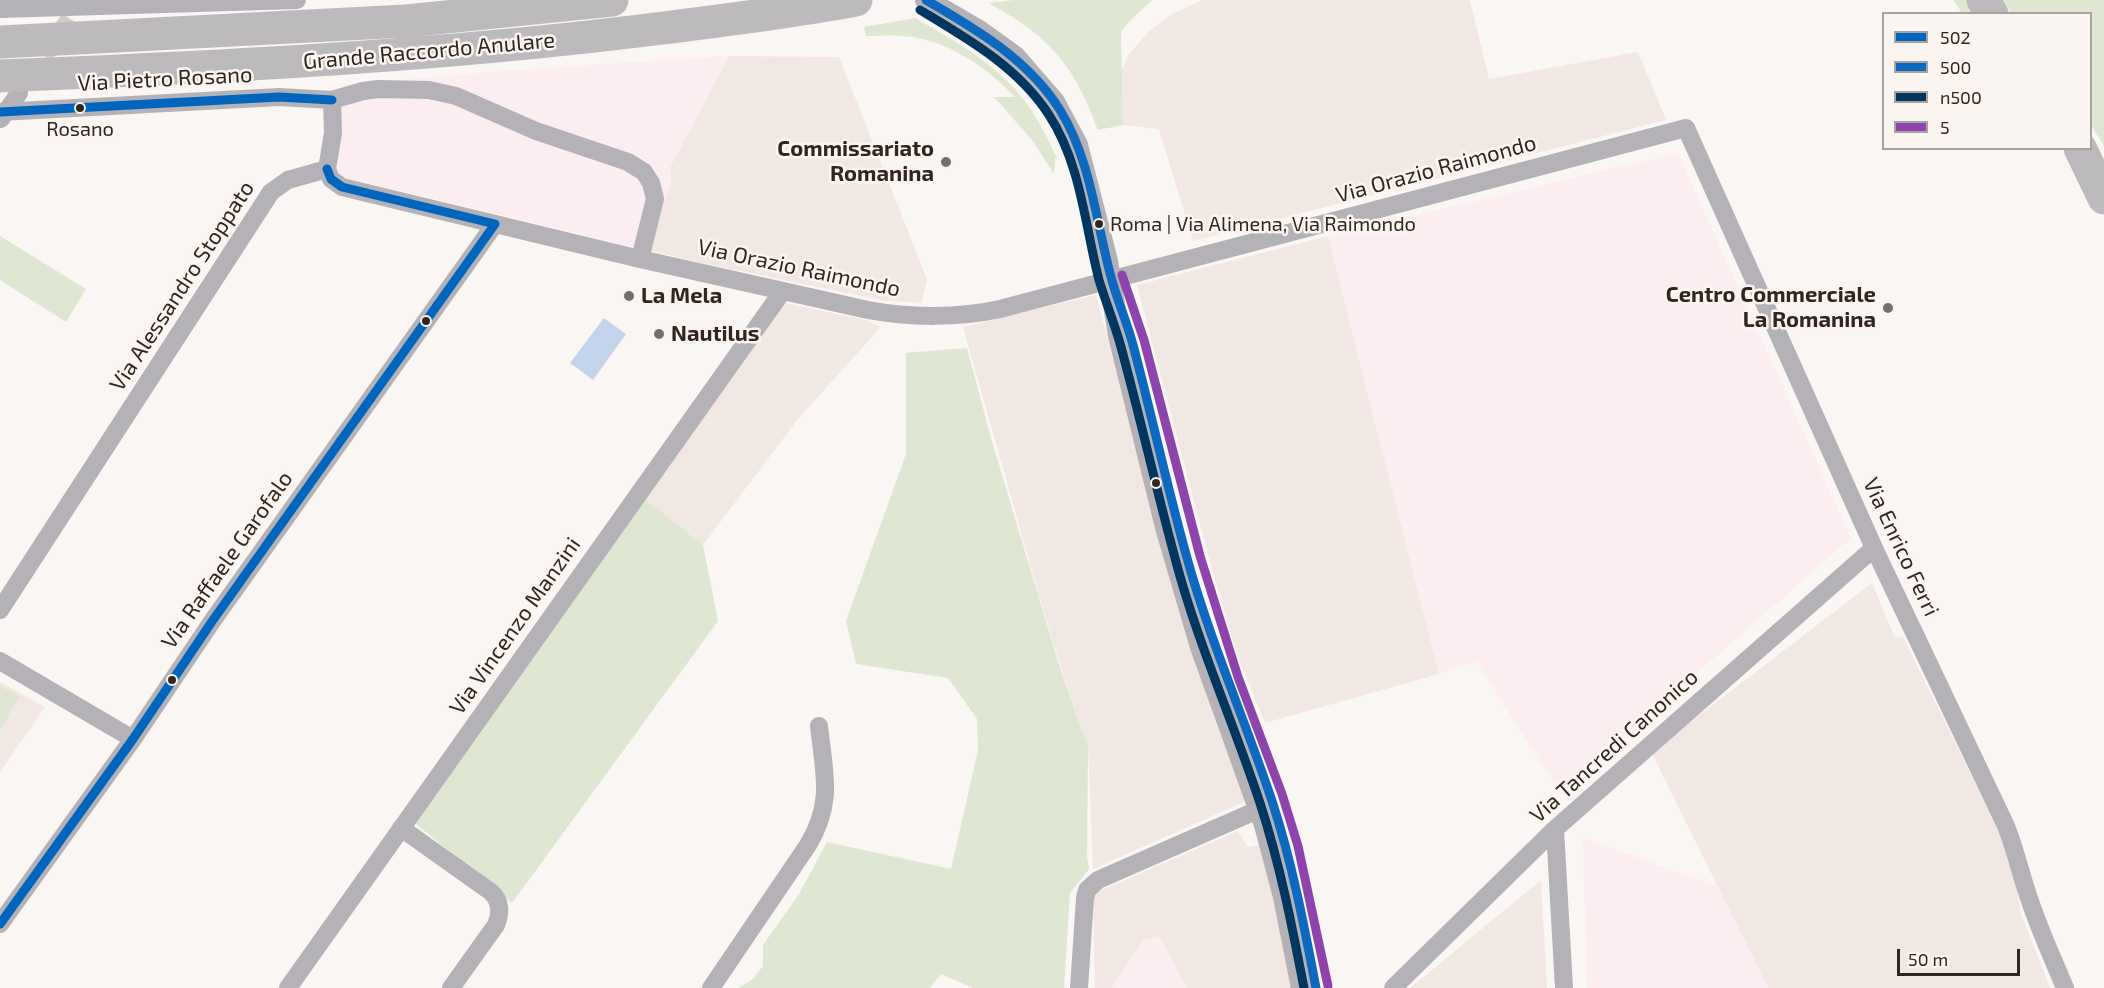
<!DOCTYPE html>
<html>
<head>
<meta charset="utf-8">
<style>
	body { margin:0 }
	#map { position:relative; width:2104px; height:988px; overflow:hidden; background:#f9f6f4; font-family:"Exo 2",sans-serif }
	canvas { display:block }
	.legend { position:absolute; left:1882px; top:12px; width:210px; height:138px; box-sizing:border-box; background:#fbf5f2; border:2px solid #aaa29e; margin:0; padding:8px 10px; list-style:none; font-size:18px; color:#31261f }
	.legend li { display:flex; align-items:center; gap:12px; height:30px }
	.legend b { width:30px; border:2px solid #aaa29e }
	.scale { position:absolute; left:1897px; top:949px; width:123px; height:27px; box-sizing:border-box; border:3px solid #31261f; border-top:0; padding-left:8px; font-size:18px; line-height:21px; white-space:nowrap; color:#31261f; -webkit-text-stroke:4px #fbf5f2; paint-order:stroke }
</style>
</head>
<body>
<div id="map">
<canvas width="2104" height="988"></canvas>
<ul class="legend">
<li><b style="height:8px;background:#0065bd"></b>502</li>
<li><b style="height:8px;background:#0c69bf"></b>500</li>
<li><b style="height:8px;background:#00365f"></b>n500</li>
<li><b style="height:8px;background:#8e44ad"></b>5</li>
</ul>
<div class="scale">50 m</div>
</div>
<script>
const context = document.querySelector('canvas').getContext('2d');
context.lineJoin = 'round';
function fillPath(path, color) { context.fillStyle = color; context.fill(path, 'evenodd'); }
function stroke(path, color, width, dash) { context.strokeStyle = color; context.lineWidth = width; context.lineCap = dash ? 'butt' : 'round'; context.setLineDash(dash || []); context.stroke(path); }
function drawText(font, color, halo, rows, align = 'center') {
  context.font = font + ' "Exo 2",sans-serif'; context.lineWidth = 5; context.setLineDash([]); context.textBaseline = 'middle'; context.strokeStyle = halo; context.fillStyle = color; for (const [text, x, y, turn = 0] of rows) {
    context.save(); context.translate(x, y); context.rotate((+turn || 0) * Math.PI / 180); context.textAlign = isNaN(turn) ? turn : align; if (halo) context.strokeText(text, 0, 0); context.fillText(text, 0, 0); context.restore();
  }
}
fillPath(new Path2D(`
	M1203 0H1470L1489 79 1638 52 1666 120 1193 241 1159 129 1123 125 1122 69 1129 54 1150 30 1174 13Z
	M729 56 839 57 927 279 922 303 881 300 692 261 648 250 671 183 670 167Z
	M1328 236 1439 674 1265 723 1237 654 1211 566 1137 285Z
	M1096 295 1166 561 1215 720 1246 801 1093 869 1088 747 1061 668 1039 596 963 327Z
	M784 303 866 320 881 327 798 419 703 545 644 498Z
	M1872 583 1895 638 1903 637 2014 862 2020 911 2050 988H1768L1651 752Z
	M0 682 45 707 0 772Z
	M1238 831 1248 847 1259 845 1276 908 1292 988H1187L1159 936 1143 941 1112 988H1095L1093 894Z
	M1541 880 1547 988H1410Z`), '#f2e8e3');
fillPath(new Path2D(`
	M729 56 670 167 671 183 648 250 347 178 336 170 344 85 498 71Z
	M1678 153 1851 538 1560 793 1476 661 1439 674 1328 236Z
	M1583 838 1718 887 1768 988H1587Z
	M1159 936 1187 988H1112L1143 941Z`), '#fcedf1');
fillPath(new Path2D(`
	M1014 0H1152L1129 22 1121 32 1123 125 1098 130C1074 65 1050 36 988 3Z
	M1953 0H1974L1983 13H1962Z
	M2002 0H2104V146L2091 125 2090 14 2011 13Z
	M915 18C950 38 986 58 1013 87 1033 108 1045 133 1057 158L1055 159 1054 174 1032 140 994 97H1015C988 68 945 38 903 36 891 35 878 36 866 36L864 27Z
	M0 236 86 289 66 322 0 280Z
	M967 348 991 438 1060 668 1088 747 1087 856 1089 869 1070 893 1064 988H973L941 974 930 988H738L752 980 763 966V945L799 894 827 842 951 869 978 750 977 719 948 678 856 664 846 621 906 454V353Z
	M644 498 703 545 718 621 512 903 415 823Z
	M0 686 19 696 0 731Z`), '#dfe7d3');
fillPath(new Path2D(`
	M604 318 626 334 593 380 570 363Z`), '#c3d3eb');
stroke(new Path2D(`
	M29 78 72 15`), '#d1ccc9', 18, [18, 9]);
stroke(new Path2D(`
	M0 9 297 0
	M0 112 279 97 332 100 363 91 378 89 429 90 456 96 536 131 628 162 644 172 651 183 655 199 640 259
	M1 119 19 93
	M327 169 331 179 342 187 640 259 868 310C910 318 959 318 1000 309L1686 128 1874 548 2006 826C2016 851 2021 876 2030 901 2040 931 2053 959 2065 988
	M327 169 333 133 332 100
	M0 610 271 192 288 180 327 169
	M0 661 133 739
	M401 828 491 892C501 901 501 913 496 925L451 988
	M1555 829 1564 988
	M0 924 133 739 213 620 495 224
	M288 988 782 292
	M711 988 808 845C834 802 824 773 819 726
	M1079 988 1085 898 1087 890 1098 880 1260 809
	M1393 988 1555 829 1874 548`), '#b4b2b6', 18);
stroke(new Path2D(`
	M926 0 979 31 1015 57 1054 102 1077 145 1107 261 1119 336 1167 531 1201 647 1265 825 1284 897 1302 988`), '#b4b2b6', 22);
stroke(new Path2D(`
	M1983 0 1992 14
	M0 42 406 21 612 0
	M0 76C222 67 443 56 663 28 727 20 792 12 856 0
	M2080 148 2104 198`), '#bdbabd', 33);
stroke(new Path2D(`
	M0 112 279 97 332 100
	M327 169 331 179 342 187 495 224
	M0 924 133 739 213 620 495 224`), '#0065bd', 9);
stroke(new Path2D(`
	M926 0C976 29 1029 60 1060 110 1091 160 1096 222 1111 277 1117 300 1127 322 1133 345 1152 416 1167 487 1187 558 1210 641 1245 720 1272 801 1292 862 1304 925 1316 988`), '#0c69bf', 9);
stroke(new Path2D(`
	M920 10C968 39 1018 67 1049 115 1081 164 1085 226 1099 280 1106 303 1115 325 1121 347 1140 417 1156 488 1175 558 1197 642 1233 721 1260 803 1280 864 1292 926 1304 988`), '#00365f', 9);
stroke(new Path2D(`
	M1122 275 1144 340 1200 556 1238 677 1282 794 1298 846 1328 986`), '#8e44ad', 9);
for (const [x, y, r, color] of [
	[80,108,5,"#31261f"],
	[946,162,6,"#776f6a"],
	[1099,224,5,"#31261f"],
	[629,296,6,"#776f6a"],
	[1888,308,6,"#776f6a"],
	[426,321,5,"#31261f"],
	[659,334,6,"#776f6a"],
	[1156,483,5,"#31261f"],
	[172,680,5,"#31261f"]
]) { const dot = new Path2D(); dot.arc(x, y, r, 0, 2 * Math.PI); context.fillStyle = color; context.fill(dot); stroke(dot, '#fbf5f2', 2); }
drawText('20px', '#31261f', '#fbf5f2', [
	["Rosano",80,129],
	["Roma | Via Alimena, Via Raimondo",1110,224,"left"]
]);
drawText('22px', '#31261f', '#fbf5f2', [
	["Grande Raccordo Anulare",429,51,-5],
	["Via Pietro Rosano",165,79,-3],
	["Via Orazio Raimondo",1436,169,-15],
	["Via Orazio Raimondo",799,268,12],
	["Via Alessandro Stoppato",182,286,-57],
	["Via Enrico Ferri",1901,547,65],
	["Via Raffaele Garofalo",227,560,-55],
	["Via Vincenzo Manzini",515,626,-55],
	["Via Tancredi Canonico",1614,746,-42]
]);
drawText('bold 22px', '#31261f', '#fbf5f2', [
	["Commissariato",934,149],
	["Romanina",934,174],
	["Centro Commerciale",1876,295],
	["La Romanina",1876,320],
	["La Mela",641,296,"left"],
	["Nautilus",671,334,"left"]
], 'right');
</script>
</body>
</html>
